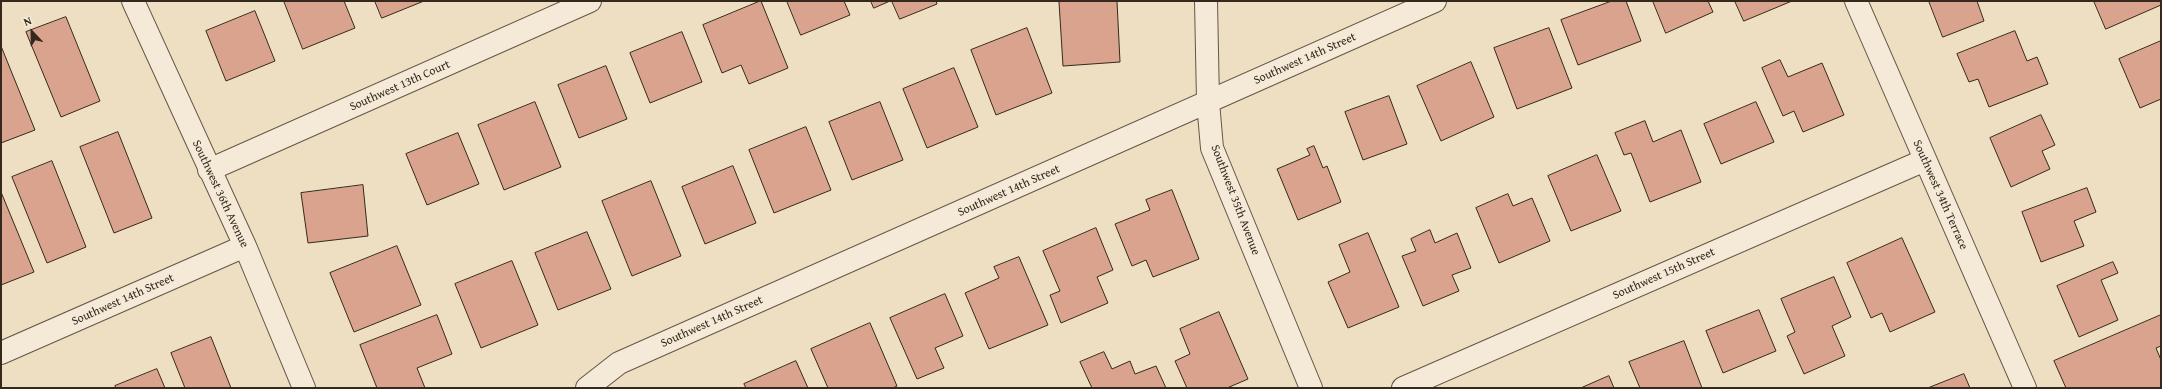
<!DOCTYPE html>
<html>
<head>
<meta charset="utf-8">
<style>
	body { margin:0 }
	#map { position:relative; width:2162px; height:389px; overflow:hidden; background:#eedfc2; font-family:"Gentium Book Plus",serif }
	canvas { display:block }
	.frame { position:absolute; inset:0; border:2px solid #35291d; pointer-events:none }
	.north { position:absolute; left:12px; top:12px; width:40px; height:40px; -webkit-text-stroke:3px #f4ead7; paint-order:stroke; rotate:338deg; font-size:11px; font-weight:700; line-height:16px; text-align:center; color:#35291d }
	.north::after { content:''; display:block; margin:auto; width:14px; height:18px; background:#35291d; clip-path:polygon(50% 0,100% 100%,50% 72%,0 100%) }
</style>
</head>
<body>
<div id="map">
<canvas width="2162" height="389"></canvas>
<div class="frame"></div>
<div class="north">N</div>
</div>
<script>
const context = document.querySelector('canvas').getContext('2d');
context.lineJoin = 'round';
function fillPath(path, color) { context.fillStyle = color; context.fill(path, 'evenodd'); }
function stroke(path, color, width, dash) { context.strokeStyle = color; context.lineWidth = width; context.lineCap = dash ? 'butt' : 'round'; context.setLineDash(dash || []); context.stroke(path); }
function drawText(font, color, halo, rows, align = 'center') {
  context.font = font + ' "Gentium Book Plus",serif'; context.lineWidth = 3.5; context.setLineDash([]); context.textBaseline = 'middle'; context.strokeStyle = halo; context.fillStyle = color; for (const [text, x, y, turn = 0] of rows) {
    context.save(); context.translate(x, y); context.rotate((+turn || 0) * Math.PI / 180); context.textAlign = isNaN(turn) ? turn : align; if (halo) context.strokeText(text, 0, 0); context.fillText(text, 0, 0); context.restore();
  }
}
const building = new Path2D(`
	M284 1H344L355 28 303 49Z
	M375 1H424L382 18Z
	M761 1 788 68 749 84 741 65 722 73 703 25Z
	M787 1H844L850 15 801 35Z
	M871 1H890L874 8Z
	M892 1H936L937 4 900 19Z
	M1117 1 1120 62 1063 66 1059 2Z
	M1612 1H1626L1641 41 1578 65 1561 20Z
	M1653 1H1708L1713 12 1666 33Z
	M1735 1H1792L1744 21Z
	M1929 1H1977L1984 21 1943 37Z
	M2094 1H2161V5L2106 29Z
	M255 11 275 61 226 81 206 31Z
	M66 17 100 101 61 117 26 32Z
	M1027 28 1052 93 996 115 971 50Z
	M1549 28 1572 88 1517 109 1494 48Z
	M2015 31 2027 61 2037 57 2048 84 1989 107 1978 79 1969 82 1957 54Z
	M682 32 702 82 650 103 630 53Z
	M2161 41V99L2140 108 2119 59Z
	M1 46 35 130 1 143Z
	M1780 60 1788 77 1822 63 1844 115 1803 132 1794 111 1783 116 1762 68Z
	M1471 62 1494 117 1441 141 1417 86Z
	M606 66 627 119 579 138 558 85Z
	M954 68 978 127 927 148 903 89Z
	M1389 96 1407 144 1363 160 1345 112Z
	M535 102 561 167 504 190 478 125Z
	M880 102 903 160 852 180 829 122Z
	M1756 102 1774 142 1721 164 1704 124Z
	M2041 115 2055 145 2042 151 2050 169 2011 187 1990 138Z
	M1645 121 1653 142 1681 130 1701 182 1650 202 1631 153 1624 155 1615 133Z
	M806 127 831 190 774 213 749 150Z
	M118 132 152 218 114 233 80 147Z
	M458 133 479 184 427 205 406 154Z
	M1314 146 1323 168 1327 166 1341 202 1298 220 1277 169 1310 155 1307 149Z
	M1597 155 1621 211 1571 231 1548 176Z
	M52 161 86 247 47 263 12 177Z
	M733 166 756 223 705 244 682 187Z
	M651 181 681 256 632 276 602 201Z
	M363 185 368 236 308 243 301 193Z
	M2087 188 2096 212 2074 221 2084 246 2041 262 2022 212Z
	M1172 190 1199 259 1153 277 1146 260 1132 266 1115 224 1150 210 1146 200Z
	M1 192 34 272 1 285Z
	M1508 194 1513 206 1532 198 1550 241 1499 263 1476 208Z
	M1096 228 1113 270 1097 277 1108 303 1061 323 1050 295 1060 291 1043 251Z
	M1430 230 1435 243 1457 233 1471 268 1452 275 1459 291 1423 306 1402 256 1416 251 1411 239Z
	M587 232 611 289 558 310 535 253Z
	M1368 233 1399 307 1348 328 1328 282 1350 272 1339 245Z
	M1902 238 1935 312 1890 332 1882 313 1871 318 1847 263Z
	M397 246 421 305 354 332 330 273Z
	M1019 257 1048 325 989 349 965 293 999 278 994 267Z
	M512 261 538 325 481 348 455 284Z
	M2113 262 2118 273 2101 280 2118 320 2079 337 2057 286Z
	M1834 277 1851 317 1832 326 1845 356 1804 374 1787 336 1795 332 1781 299Z
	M945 294 963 336 935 348 944 368 917 379 890 318Z
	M1759 310 1776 351 1723 373 1706 331Z
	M1219 312 1248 379 1227 388H1187L1175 361 1190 354 1180 329Z
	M437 315 452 354 417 368 425 388H377L360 345Z
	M2161 315V346L2156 348 2161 360V388H2066L2054 361Z
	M870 323 897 386 893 388H828L811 349Z
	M211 337 231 388H185L171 353Z
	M1684 341 1702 388H1640L1629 362Z
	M1104 352 1112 369 1130 361 1135 374 1156 366 1166 388H1092L1080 362Z
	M796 361 808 388H746L744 384Z
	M157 369 165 388H116L115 386Z
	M1964 374 1970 388H1928Z
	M1609 376 1614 388H1581Z`);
fillPath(building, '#daa38e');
stroke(building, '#35291d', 1);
const minor = new Path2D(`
	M133 1 245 246 304 388
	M1206 1 1208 102 1212 148 1311 388
	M1856 1 2025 388
	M209 170 590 1
	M1 353 245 246
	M587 388 619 363 1435 1
	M1403 388 1925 160`);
stroke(minor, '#635646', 24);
stroke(minor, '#f4ead7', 22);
drawText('12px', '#35291d', '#f4ead7', [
	["Southwest 14th Street",1305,59,-24],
	["Southwest 13th Court",400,86,-24],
	["Southwest 14th Street",1009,191,-24],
	["Southwest 36th Avenue",220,194,65],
	["Southwest 34th Terrace",1940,195,66],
	["Southwest 35th Avenue",1235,200,69],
	["Southwest 15th Street",1664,274,-24],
	["Southwest 14th Street",123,300,-24],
	["Southwest 14th Street",712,322,-24]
]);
</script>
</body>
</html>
